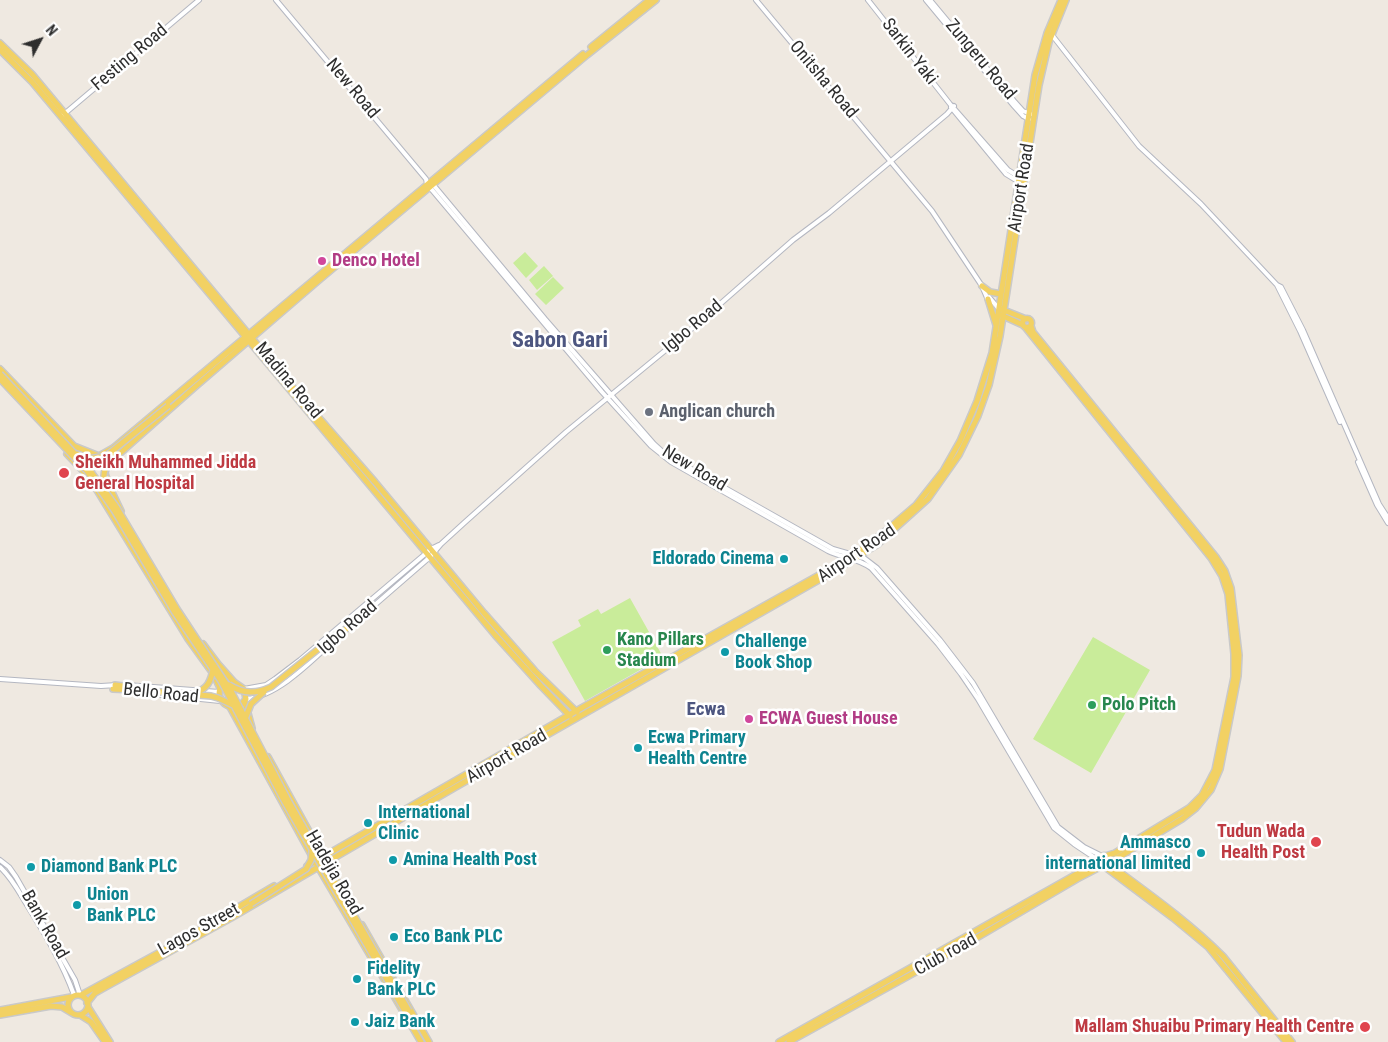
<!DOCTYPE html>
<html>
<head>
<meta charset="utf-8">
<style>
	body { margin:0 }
	#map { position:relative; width:1388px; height:1042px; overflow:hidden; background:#efe9e1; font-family:"Roboto Condensed",sans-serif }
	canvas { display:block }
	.north { position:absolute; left:15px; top:15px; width:50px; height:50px; -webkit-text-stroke:4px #fff; paint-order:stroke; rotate:50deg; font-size:14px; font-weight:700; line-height:20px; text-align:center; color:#2e2e2e }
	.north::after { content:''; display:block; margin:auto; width:18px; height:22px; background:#2e2e2e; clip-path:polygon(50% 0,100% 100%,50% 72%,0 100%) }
</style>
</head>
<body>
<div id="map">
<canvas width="1388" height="1042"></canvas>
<div class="north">N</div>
</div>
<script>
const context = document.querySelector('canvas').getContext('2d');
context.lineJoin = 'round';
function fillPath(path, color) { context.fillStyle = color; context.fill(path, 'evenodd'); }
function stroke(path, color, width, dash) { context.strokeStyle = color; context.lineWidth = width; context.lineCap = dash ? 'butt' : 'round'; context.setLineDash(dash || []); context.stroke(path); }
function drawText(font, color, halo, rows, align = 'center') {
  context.font = font + ' "Roboto Condensed",sans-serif'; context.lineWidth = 5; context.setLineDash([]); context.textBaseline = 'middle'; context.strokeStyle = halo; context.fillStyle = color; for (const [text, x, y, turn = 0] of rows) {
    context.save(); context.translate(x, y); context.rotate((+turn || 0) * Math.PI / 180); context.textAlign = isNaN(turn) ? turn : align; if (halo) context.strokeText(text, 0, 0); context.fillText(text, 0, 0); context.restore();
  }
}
fillPath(new Path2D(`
	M525 252 538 266 526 278 513 263Z
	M544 266 553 276 537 290 529 280Z
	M553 277 564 288 546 305 535 294Z
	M630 598 663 657 585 701 552 642 581 626 578 620 598 609 601 614Z
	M1093 637 1150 670 1091 773 1033 739Z`), '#c9ec9a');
const minor = new Path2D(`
	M276 0 426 179 427 184 602 392 651 446 671 462 828 551C842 558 858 558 871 568L938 644 961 674 978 699 1054 828 1074 844 1098 860
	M756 0 932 211 982 286 988 300
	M868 0 950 104 1008 170 1021 178
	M926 0 1014 106 1023 116 1029 119
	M930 0 1014 101 1023 111 1031 114
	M1052 35 1139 146 1201 204 1277 285 1281 287 1303 330 1379 504 1388 518
	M951 107 1006 174 1019 182
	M63 115 199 0
	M431 182 545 319 654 444 665 454 833 549 864 558 877 568 940 640 973 683 1058 827 1084 847 1102 856
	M1277 285 1300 331 1340 422
	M989 297 999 309
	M1358 462 1377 505 1388 523
	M347 629 430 557 441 544 464 523 566 432 695 326 793 240 829 213 947 114 954 106
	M0 679 101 686 117 685
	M127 685 219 692
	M244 689 266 685 275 679 300 660 431 549 439 545
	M133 692 220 701
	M246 699C280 696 315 657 340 635
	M0 860 9 867 16 877 75 980 80 995
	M0 867C12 878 19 892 27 905 45 934 63 964 74 995`);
const major = new Path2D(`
	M0 43 32 74 301 397 375 482 484 613 535 671 577 712
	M591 47 649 0
	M0 50 32 82 495 635 541 686 570 716
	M982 286 990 292 1001 294
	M988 299 996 325
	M1001 309 1026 319
	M1001 315 1023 325
	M1022.5 323a4.5 4.5 0 1 1 9 0a4.5 4.5 0 1 1-9 0Z
	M1031 326 1033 332 1216 557 1225 571 1231 588 1239 655 1238 676 1220 769 1211 790 1196 808 1182 819 1109 863
	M1025 327 1211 558 1222 576 1228 594 1234 654V677L1215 770 1202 795 1189 808 1115 853 1105 856
	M0 369 74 446 99 456 105 460 107 465 105 473 109 486 121 511
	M67 454 85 473
	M99 456 113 448 583 54
	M109 463 195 387 318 281 587 55 656 0
	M95 487 188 639 214 675 220 688C217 697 222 703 230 707L240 706 246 699 244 689 234 682 218 664 203 644
	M338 635 349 627
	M115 685 130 687
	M113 689 136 690
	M245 702 252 728
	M230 707 313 858
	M268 757 321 853
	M1098.5 861a5.5 5.5 0 1 1 11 0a5.5 5.5 0 1 1-11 0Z
	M325 860 348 900
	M1109 864C1148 893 1188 921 1223 956L1292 1042
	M317 865 421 1042
	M307 866 576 711 853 556 888 529 916 505 943 471 960 441 977 401 992 353 1035 75 1047 33 1061 0
	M1105 867 1173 918 1208 947 1286 1042
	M362 925 429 1042
	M191 935 274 886
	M68 1005a10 10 0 1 1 20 0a10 10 0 1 1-20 0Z
	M81 995 184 939
	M87 1003 95 993 102 989 231 918 454 788 831 573 878 544 928 499 959 455 978 416 989 385 1000 336 1039 85 1049 42 1066 0
	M88 1007 110 1042
	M0 1010 71 997
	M0 1015 51 1006 62 1007 72 1013
	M80 1015 91 1022 105 1042
	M779 1042 1098 862
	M789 1042 961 947 1077 879 1102 866`);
stroke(minor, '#b4b7c1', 6);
stroke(major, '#c9c9c9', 8);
stroke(minor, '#fff', 4);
stroke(major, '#f2d163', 5);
const majorBridge = new Path2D(`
	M0 374 89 469 117 508 177 609 231 691 289 802 409 1011
	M0 379 87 471 114 510 174 611 221 681 286 804 406 1013
	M77 454 88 459 106 456 168 406
	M105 488C101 474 106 463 115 453
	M229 685C244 694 256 694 271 687L337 634
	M136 690 211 696 218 698 235 706
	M195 692C207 690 211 681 213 669
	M245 719 251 704 264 692
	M251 904 306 869 311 860 312 851`);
stroke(majorBridge, '#c9c9c9', 8, []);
stroke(majorBridge, '#f2d163', 5);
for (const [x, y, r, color] of [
	[322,261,5,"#d1479c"],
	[649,412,5,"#6b7280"],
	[64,473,6,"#e0444e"],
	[784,559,5,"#0f9aa8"],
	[607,650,5,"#2e9e5b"],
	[725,652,5,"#0f9aa8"],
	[1092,705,5,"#2e9e5b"],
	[749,719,5,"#d1479c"],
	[638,748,5,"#0f9aa8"],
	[368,823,5,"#0f9aa8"],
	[1316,842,6,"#e0444e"],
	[1201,853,5,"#0f9aa8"],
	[393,860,5,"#0f9aa8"],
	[31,867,5,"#0f9aa8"],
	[77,905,5,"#0f9aa8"],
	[394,937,5,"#0f9aa8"],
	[357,979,5,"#0f9aa8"],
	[355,1022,5,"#0f9aa8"],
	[1365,1027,6,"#e0444e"]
]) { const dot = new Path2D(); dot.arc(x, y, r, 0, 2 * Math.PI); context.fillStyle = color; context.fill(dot); stroke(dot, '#fff', 2); }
drawText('18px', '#2e2e2e', '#fff', [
	["Sarkin Yaki",909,52,52],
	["Festing Road",130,58,-40],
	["Zungeru Road",980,60,50],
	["Onitsha Road",823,80,50],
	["New Road",352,89,50],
	["Airport Road",1022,188,-81],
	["Igbo Road",693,327,-40],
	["Madina Road",288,381,50],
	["New Road",694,469,31],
	["Airport Road",857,554,-34],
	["Igbo Road",348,628,-41],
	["Bello Road",161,694,6],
	["Airport Road",507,757,-30],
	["Hadejia Road",333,873,60],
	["Bank Road",44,925,60],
	["Lagos Street",199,930,-29],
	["Club road",946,955,-29]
]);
drawText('bold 18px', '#b23c85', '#fff', [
	["Denco Hotel",332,261],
	["ECWA Guest House",759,719]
], 'left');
drawText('bold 18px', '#5b616d', '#fff', [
	["Anglican church",659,412]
], 'left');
drawText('bold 18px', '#be3a42', '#fff', [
	["Sheikh Muhammed Jidda",75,463,"left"],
	["General Hospital",75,484,"left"],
	["Tudun Wada",1305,832],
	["Health Post",1305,853],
	["Mallam Shuaibu Primary Health Centre",1354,1027]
], 'right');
drawText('bold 18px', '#0d838f', '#fff', [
	["Eldorado Cinema",774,559,"right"],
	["Challenge",735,642],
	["Book Shop",735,663],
	["Ecwa Primary",648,738],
	["Health Centre",648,759],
	["International",378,813],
	["Clinic",378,834],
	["Ammasco",1191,843,"right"],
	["international limited",1191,864,"right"],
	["Amina Health Post",403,860],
	["Diamond Bank PLC",41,867],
	["Union",87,895],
	["Bank PLC",87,916],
	["Eco Bank PLC",404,937],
	["Fidelity",367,969],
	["Bank PLC",367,990],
	["Jaiz Bank",365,1022]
], 'left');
drawText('bold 18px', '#27864d', '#fff', [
	["Kano Pillars",617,640],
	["Stadium",617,661],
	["Polo Pitch",1102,705]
], 'left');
drawText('bold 19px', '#4d5680', '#fff', [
	["Ecwa",706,710]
]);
drawText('bold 22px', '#4d5680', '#fff', [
	["Sabon Gari",560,341]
]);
</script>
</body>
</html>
